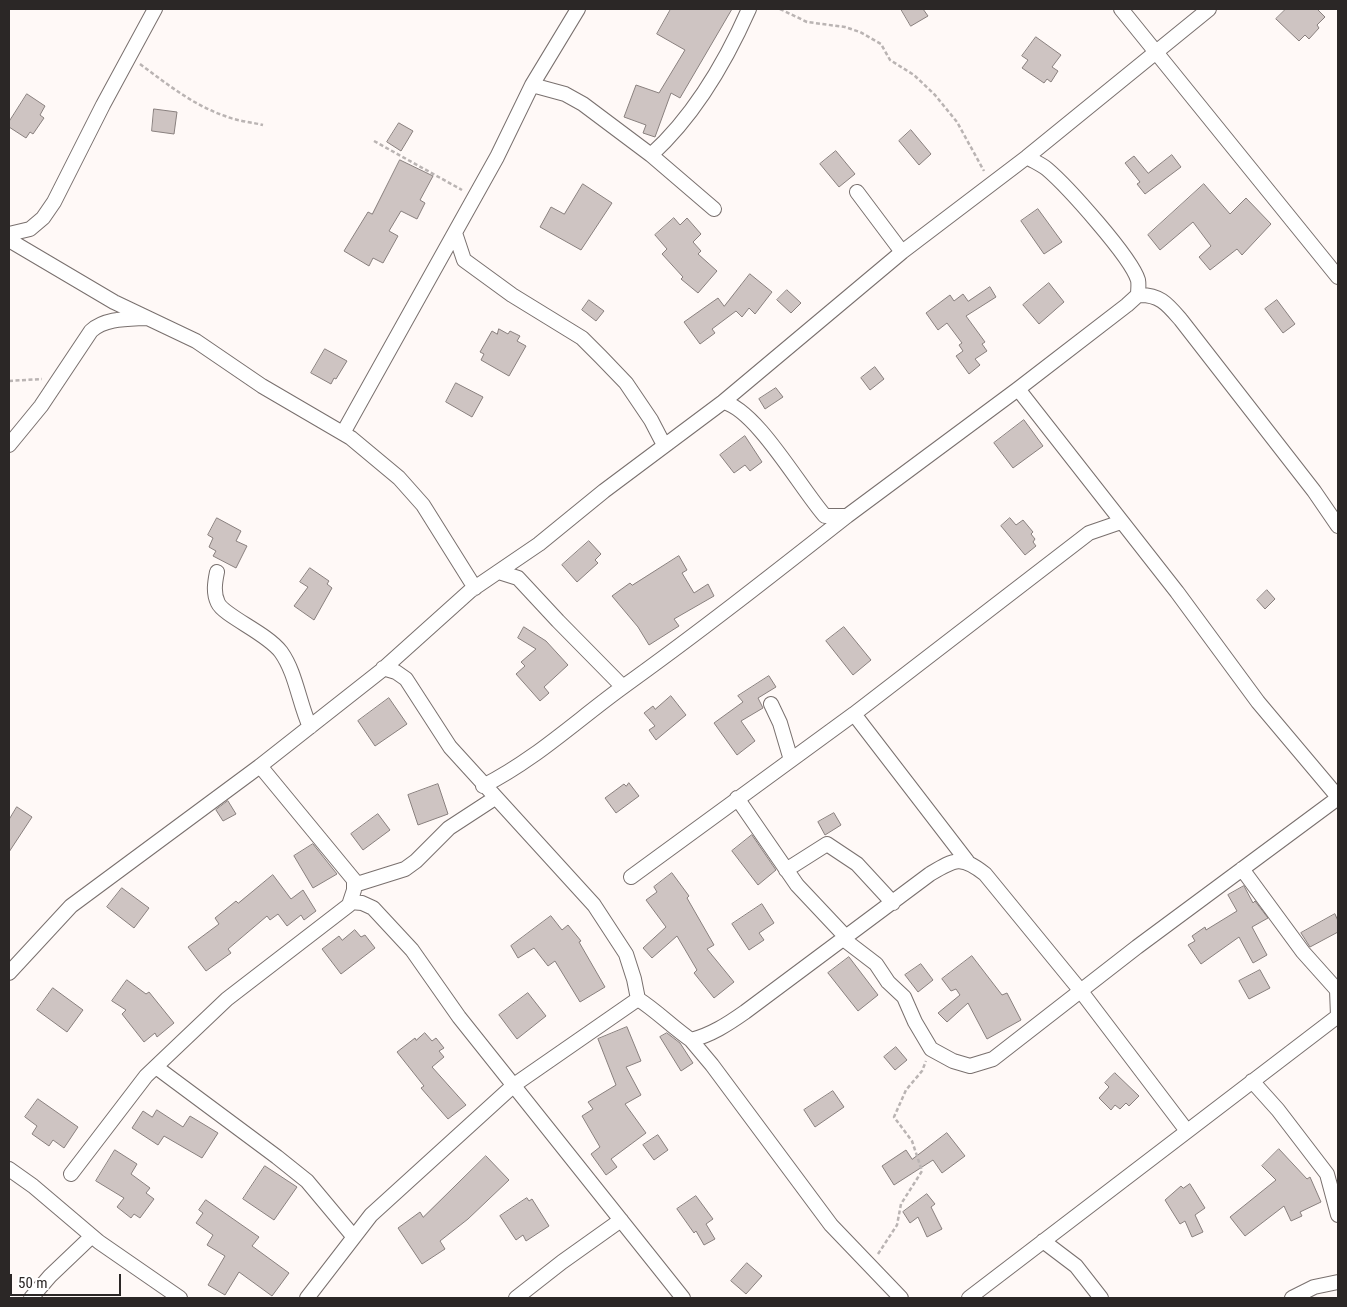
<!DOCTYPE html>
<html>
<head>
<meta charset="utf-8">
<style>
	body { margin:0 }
	#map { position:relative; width:1347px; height:1307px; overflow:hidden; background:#fff9f7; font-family:"Roboto Condensed",sans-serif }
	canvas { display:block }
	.frame { position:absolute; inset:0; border:10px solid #2b2726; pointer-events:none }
	.scale { position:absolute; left:10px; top:1274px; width:111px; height:22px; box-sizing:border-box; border:2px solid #2b2726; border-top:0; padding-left:6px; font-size:15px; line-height:18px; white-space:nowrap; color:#2b2726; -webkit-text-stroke:4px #fff; paint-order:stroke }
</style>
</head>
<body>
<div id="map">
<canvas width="1347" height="1307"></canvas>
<div class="frame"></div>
<div class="scale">50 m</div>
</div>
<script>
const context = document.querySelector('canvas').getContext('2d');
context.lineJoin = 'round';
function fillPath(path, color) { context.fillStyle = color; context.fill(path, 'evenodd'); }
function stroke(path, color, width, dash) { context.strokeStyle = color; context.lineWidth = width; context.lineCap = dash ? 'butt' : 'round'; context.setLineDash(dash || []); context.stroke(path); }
const building = new Path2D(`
	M671 9H732L680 98 671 93 655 137 643 133 646 125 624 117 636 85 659 93 685 50 657 34Z
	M901 9H923L928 16 911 26Z
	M1286 9H1317L1325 17 1317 25 1319 28 1309 39 1305 35 1299 41 1276 19Z
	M1036 37 1061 55 1052 67 1058 71 1051 82 1047 79 1044 83 1022 68 1028 60 1022 56Z
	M27 94 45 106 40 115 44 118 33 134 30 132 26 138 9 127V122Z
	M154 109 177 112 174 134 152 131Z
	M399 123 413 131 401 151 387 142Z
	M911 130 931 154 919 165 899 141Z
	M836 151 855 174 839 187 820 164Z
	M1172 155 1181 167 1145 194 1137 184 1140 182 1125 163 1134 156 1148 173Z
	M400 160 433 176 420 200 425 203 417 219 401 211 389 231 398 236 383 263 373 258 369 266 344 251 368 212 372 214Z
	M583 184 612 203 581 250 540 227 551 207 564 214Z
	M1204 184 1230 214 1246 198 1271 224 1242 255 1237 249 1210 270 1199 257 1211 246 1193 222 1160 250 1148 235Z
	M1038 209 1062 242 1044 254 1021 221Z
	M674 218 680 225 687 218 701 234 693 242 701 251 698 254 717 271 698 293 681 279 683 277 662 254 667 249 655 235Z
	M750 274 772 292 755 314 749 308 742 317 736 311 712 329 715 333 700 344 684 322 718 298 724 306Z
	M1049 283 1064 302 1039 324 1023 305Z
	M990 287 996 297 966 316 985 342 982 344 987 351 975 359 980 365 969 374 956 356 963 351 959 345 962 343 947 323 938 330 926 313 950 295 954 301 963 294 968 301Z
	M787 290 801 303 791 313 777 300Z
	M589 300 604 311 596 321 582 310Z
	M1277 300 1295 324 1283 333 1265 309Z
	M499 329 508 334 510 331 520 336 517 341 526 346 509 376 481 360 484 354 480 352 492 331 497 334Z
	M325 349 347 361 336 379 334 378 331 384 311 373Z
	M875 367 884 379 870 390 861 378Z
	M456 383 483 397 472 417 446 402Z
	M776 388 783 397 765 409 759 399Z
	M1024 420 1043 446 1013 468 994 443Z
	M745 436 762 462 750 471 745 465 734 473 720 455Z
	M217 518 241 531 236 541 247 546 236 568 213 556 216 551 209 547 213 538 208 535Z
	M1010 518 1016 525 1023 520 1033 532 1031 534 1035 539 1033 542 1036 546 1025 555 1001 526Z
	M589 541 601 554 595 560 598 563 577 582 562 565Z
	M679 556 687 570 682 573 694 593 708 584 714 596 674 619 679 626 649 645 638 627 612 596 630 583 632 585Z
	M310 568 329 581 327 584 332 588 314 620 294 606 308 587 300 582Z
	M1267 590 1275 599 1265 609 1257 600Z
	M524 627 546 641 568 665 544 687 549 693 540 701 516 674 525 666 521 662 536 649 518 638Z
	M844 627 871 660 853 675 826 641Z
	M769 676 776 687 758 698 763 708 741 721 755 741 737 755 714 723 743 702 738 696Z
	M671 696 686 715 656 740 649 730 655 726 644 713 653 706 655 709Z
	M389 698 407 724 375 746 358 721Z
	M629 783 639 796 616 813 605 798 624 784 626 786Z
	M438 784 448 814 418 825 408 795Z
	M228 801 236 814 223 821 216 810Z
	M17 807 32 817 9 852V820Z
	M834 813 841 825 825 835 818 822Z
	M378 814 390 830 363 850 351 834Z
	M752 835 776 870 758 885 732 851Z
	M313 844 337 874 313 888 294 856Z
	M672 873 689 896 687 898 714 945 707 949 734 982 714 998 694 973 697 970 677 936 652 958 643 948 666 927 646 900 657 892 654 887Z
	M273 875 291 899 303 890 316 911 304 920 301 915 287 926 278 914 270 920 267 916 228 949 231 953 206 971 188 947 219 924 215 918 236 901 238 903Z
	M1244 886 1253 903 1255 901 1268 918 1252 927 1267 955 1253 963 1239 937 1201 964 1188 945 1195 941 1192 936 1205 927 1206 930 1237 911 1228 895Z
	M122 888 149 908 134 928 107 907Z
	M762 904 774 923 759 933 764 940 749 950 732 924Z
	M1335 914 1338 921V932L1310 947 1301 933Z
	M551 916 562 930 568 925 581 941 579 942 605 987 580 1002 555 961 548 966 534 948 518 958 511 946Z
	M355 930 361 937 365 935 375 948 341 974 322 949 339 936 342 940Z
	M972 956 1002 995 1007 993 1021 1020 987 1039 968 1003 947 1022 938 1013 960 995 956 989 951 991 942 979Z
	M849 957 878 995 858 1011 828 973Z
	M921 964 933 980 918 992 905 975Z
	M1260 970 1270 988 1249 999 1239 981Z
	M127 980 146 994 149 992 174 1023 157 1037 155 1033 144 1042 122 1014 126 1010 112 1001Z
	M53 988 83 1010 67 1032 37 1010Z
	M528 993 546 1016 517 1039 499 1015Z
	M627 1027 641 1061 626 1067 641 1095 625 1104 646 1133 611 1159 617 1167 606 1175 591 1154 600 1147 582 1116 593 1109 588 1102 616 1085 598 1039Z
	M425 1033 432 1041 436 1038 444 1048 439 1051 444 1057 432 1067 466 1105 448 1119 421 1088 424 1086 397 1052 415 1038 416 1040Z
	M667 1033 680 1043 693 1063 681 1071 660 1037Z
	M896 1047 907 1060 895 1070 884 1057Z
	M1115 1073 1139 1096 1129 1106 1126 1103 1120 1109 1115 1105 1111 1110 1099 1098 1109 1087 1105 1083Z
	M833 1091 844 1107 815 1127 804 1110Z
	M38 1099 78 1127 64 1148 53 1140 49 1146 32 1134 37 1126 25 1117Z
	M157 1110 183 1127 190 1116 218 1133 202 1158 164 1136 158 1145 132 1128 143 1111 152 1117Z
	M947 1133 965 1156 942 1173 933 1160 894 1185 882 1166 906 1150 912 1159Z
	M658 1135 668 1150 654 1160 643 1145Z
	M1279 1149 1307 1179 1310 1177 1321 1202 1300 1212 1302 1216 1291 1221 1284 1206 1245 1236 1230 1217 1276 1180 1262 1166Z
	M115 1150 137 1164 131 1174 150 1188 146 1193 154 1199 140 1218 134 1214 131 1218 117 1207 124 1198 96 1181Z
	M486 1156 509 1180 468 1219 440 1241 445 1249 422 1264 398 1228 420 1212 423 1217Z
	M265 1166 297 1187 274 1220 243 1199Z
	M1190 1184 1205 1208 1195 1215 1203 1232 1192 1237 1185 1221 1180 1224 1165 1200 1181 1186 1183 1188Z
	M927 1194 935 1204 931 1207 942 1229 927 1237 918 1217 910 1223 903 1212Z
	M696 1196 713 1219 706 1224 715 1239 704 1245 696 1231 694 1233 677 1209Z
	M527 1198 529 1201 532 1199 549 1226 526 1241 523 1235 516 1240 500 1216Z
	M206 1200 259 1237 252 1246 289 1273 272 1296 239 1272 225 1295 208 1285 225 1256 207 1245 213 1235 196 1223 203 1213 199 1210Z
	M747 1263 762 1276 746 1294 731 1281Z`);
fillPath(building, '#cec4c2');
stroke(building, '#89807e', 1);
const minor = new Path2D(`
	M1121 9 1338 277
	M532 85 565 94 583 104 651 155 714 209
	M651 155C694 116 726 61 749 9
	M857 192 902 252
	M455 233 464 260 512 295 582 338 601 357 626 383 651 420 664 445
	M9 234 30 229 43 218 54 202 103 105 155 9
	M9 240 114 302 196 341 262 386 351 438 399 478 423 505 475 588
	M1138 295C1160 294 1168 305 1181 320L1314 491 1338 526
	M1018 389 1177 592 1258 702 1338 797
	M723 402C756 409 801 489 825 516H847L1018 389 1127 305 1138 295C1138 290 1139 285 1138 280 1131 257 1067 186 1047 169 1041 164 1033 161 1027 157
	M343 433 497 157 532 85 578 9
	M9 445 41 406 91 331C105 318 128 319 146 318
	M217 572C215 582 213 593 218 603 224 616 267 633 281 652 296 673 299 703 310 727
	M499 572 518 578 558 621 623 687
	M383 668 396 672 406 679 450 747 594 905 626 954 634 979 638 999
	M771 704 780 723 791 760
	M854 714 967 861
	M483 786C533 761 575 722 620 689 697 634 772 575 847 516
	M737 798 797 885 845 936
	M1242 869 1303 952 1337 990 1338 1016
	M786 870 827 844 857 864 893 903
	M631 877 854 714 1089 533 1121 522
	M354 885 405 869 416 861 449 828 495 798
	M350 902 362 903 373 908 412 950 459 1017 683 1298
	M842 938 876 964 888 982 904 997 915 1022 931 1049 953 1061 970 1066 993 1059 1137 947 1338 798
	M9 973 71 906 260 766 382 670 470 591 539 544 604 491 723 402 902 252 1027 157 1209 9
	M691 1040 712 1065 831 1225 901 1298
	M156 1067 277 1157 307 1181 353 1236
	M1252 1081 1278 1110 1327 1174 1338 1215
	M9 1169 33 1186 99 1242 180 1298
	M71 1174 146 1076 167 1056 227 999 349 905 354 890V880L260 766
	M1043 1241 1076 1266 1101 1298
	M31 1298 50 1276 92 1236
	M307 1298 371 1215 514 1085 638 999C657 1011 672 1027 691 1040 711 1035 728 1024 745 1012L930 874C955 859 961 855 985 874L1080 990 1187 1131
	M516 1298 562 1262 621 1220
	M969 1298 1338 1016
	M1292 1298 1314 1287 1338 1282`);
stroke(minor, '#79706e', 16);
stroke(new Path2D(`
	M780 9 807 22 845 27 860 32 881 44 890 60 914 75 935 95 957 122 984 171
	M140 64C167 84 193 105 225 116 237 121 251 122 263 125
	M374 141 462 190
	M9 381 42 379
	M878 1254 897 1225 901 1204 922 1171 912 1141 894 1117 906 1090 922 1071 926 1061`), '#bab4b3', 2.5, [4, 2.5]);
stroke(minor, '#fff', 14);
</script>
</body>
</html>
